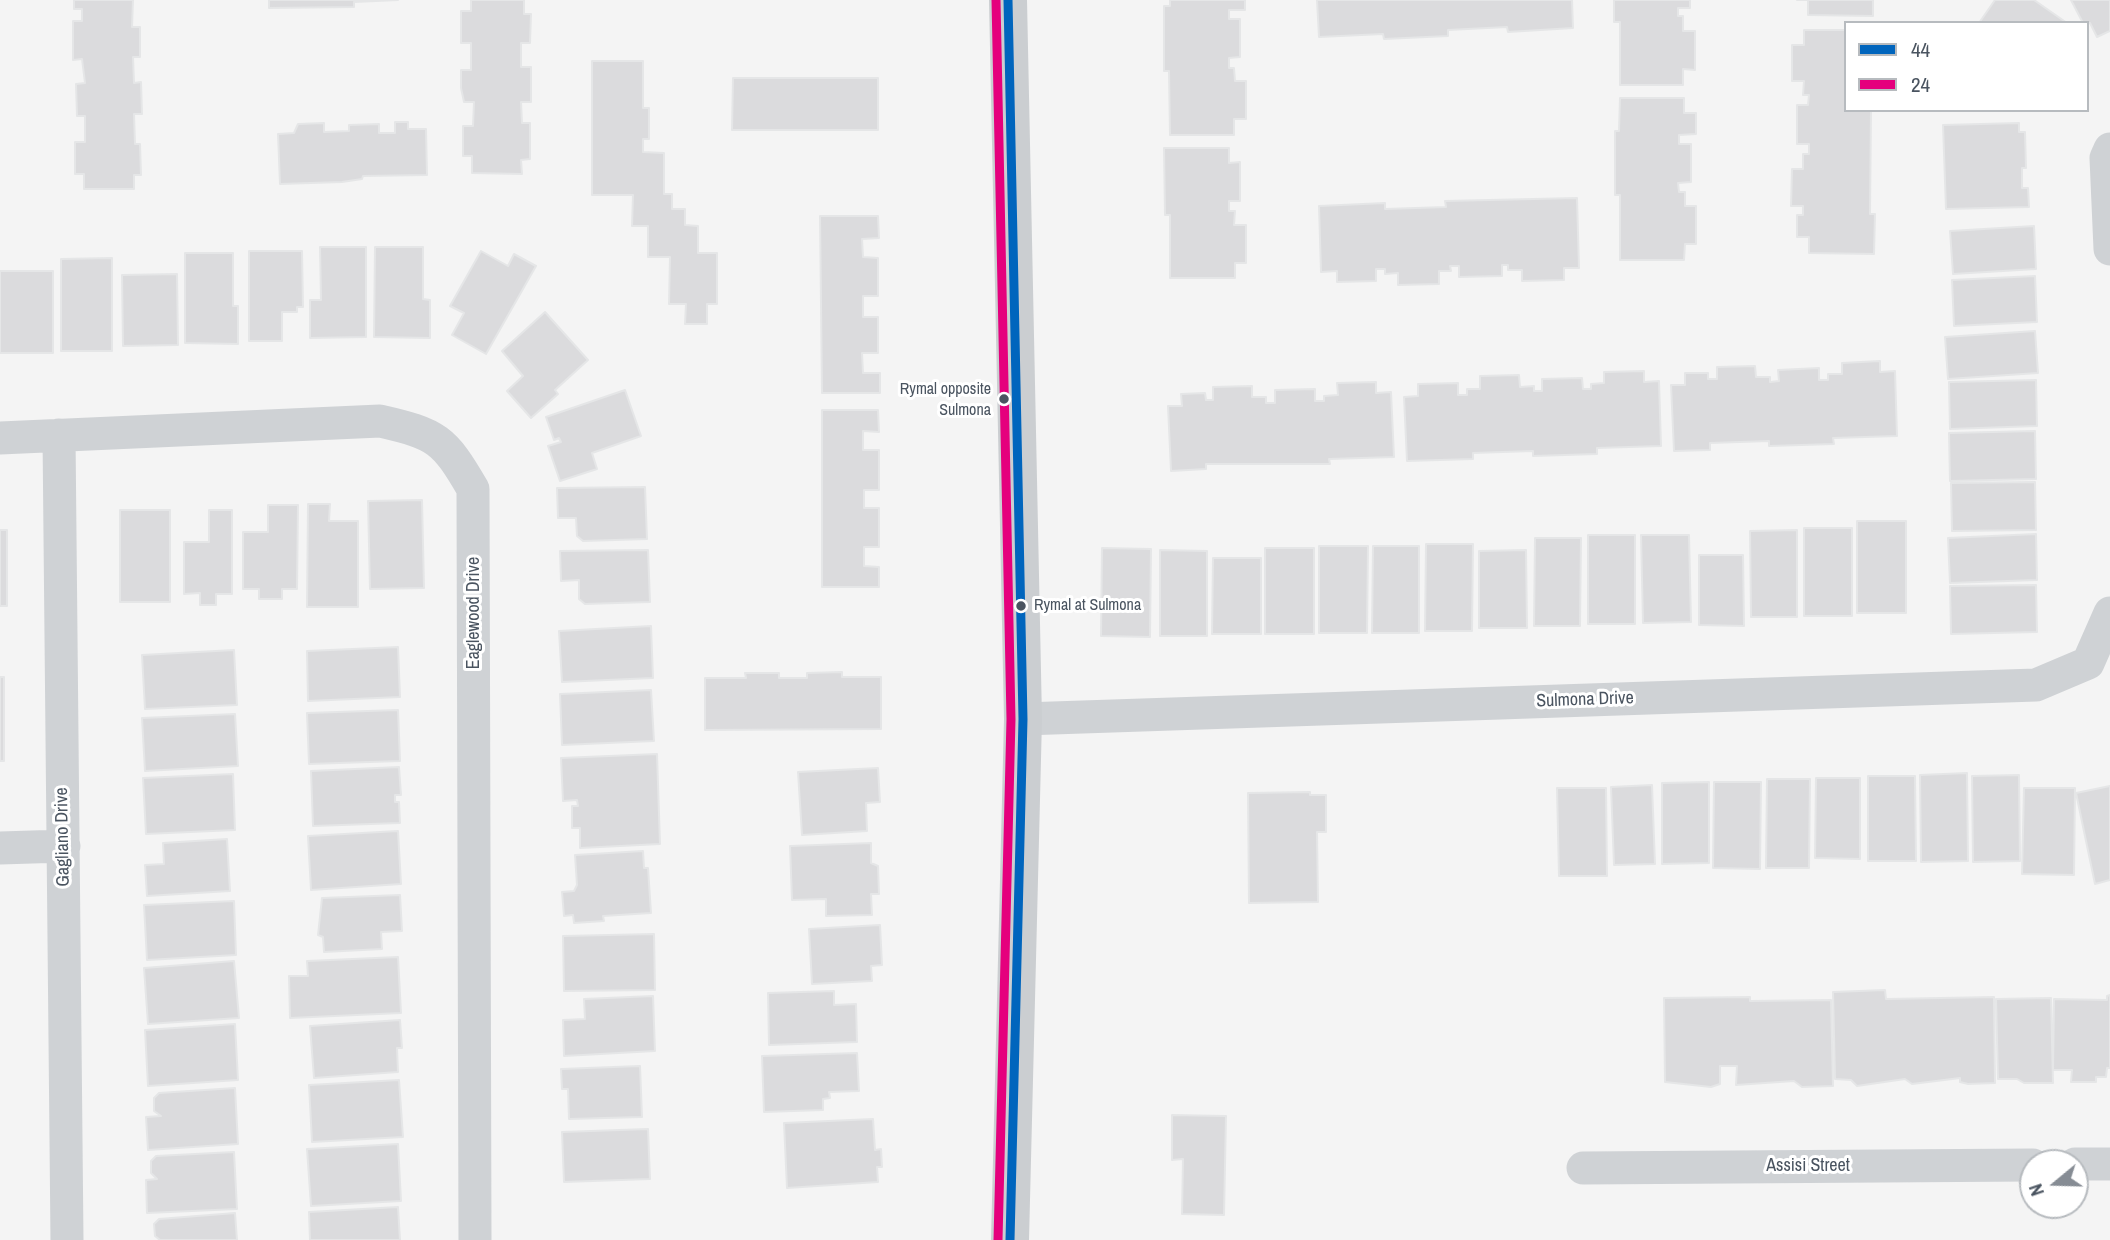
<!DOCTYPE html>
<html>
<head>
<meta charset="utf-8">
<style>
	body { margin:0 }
	#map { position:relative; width:2110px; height:1240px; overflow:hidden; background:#f4f4f4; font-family:"Archivo Narrow",sans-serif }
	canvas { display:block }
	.legend { position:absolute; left:1844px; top:21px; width:245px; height:91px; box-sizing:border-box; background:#fff; border:2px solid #b7bbbf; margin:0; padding:9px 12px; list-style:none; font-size:21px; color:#4a5460 }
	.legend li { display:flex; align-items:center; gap:14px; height:35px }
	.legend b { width:35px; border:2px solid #b7bbbf }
	.north { position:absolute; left:2019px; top:1149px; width:70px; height:70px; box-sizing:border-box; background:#fff; border:2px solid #b7bbbf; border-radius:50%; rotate:251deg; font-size:19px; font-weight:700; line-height:28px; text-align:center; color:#4a5460 }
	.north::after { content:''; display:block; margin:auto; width:24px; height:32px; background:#868c94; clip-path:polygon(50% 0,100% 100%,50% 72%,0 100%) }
</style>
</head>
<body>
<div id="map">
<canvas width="2110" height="1240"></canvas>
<ul class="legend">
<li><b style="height:9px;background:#0065bd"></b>44</li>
<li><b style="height:9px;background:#e5007d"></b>24</li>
</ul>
<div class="north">N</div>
</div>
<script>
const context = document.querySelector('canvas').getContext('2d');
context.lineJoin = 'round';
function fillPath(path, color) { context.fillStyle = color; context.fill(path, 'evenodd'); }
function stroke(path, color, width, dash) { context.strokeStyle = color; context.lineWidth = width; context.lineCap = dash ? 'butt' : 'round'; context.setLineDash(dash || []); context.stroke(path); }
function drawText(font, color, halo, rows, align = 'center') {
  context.font = font + ' "Archivo Narrow",sans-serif'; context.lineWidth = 6; context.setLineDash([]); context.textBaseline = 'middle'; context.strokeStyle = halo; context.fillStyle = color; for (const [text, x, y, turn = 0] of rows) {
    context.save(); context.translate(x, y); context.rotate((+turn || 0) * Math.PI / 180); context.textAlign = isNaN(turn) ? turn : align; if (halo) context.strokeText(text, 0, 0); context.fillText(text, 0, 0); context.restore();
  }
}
const building = new Path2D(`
	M74 0H133L132 27H140V57H133L134 83 141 82 142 114H134L135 144H140L141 175H134V189H84V174H75V142H85V116H77L76 84 85 83 82 59 73 60V21H82V9H74Z
	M269 0H398L354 2V7L269 8Z
	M471 0H524V14H531L530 43H521V67H531V102H521L522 123H530V159L521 160 522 174 472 173V156H463V126H473L474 102H464L461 88V70H471V43H461V11H471Z
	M1170 0H1245V10H1229V19H1240V57L1229 58V68H1234L1235 81H1246V119H1234V135H1170L1169 71H1164V6H1170Z
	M1317 0H1572L1573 28 1508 32 1507 27 1448 30V36L1384 39 1383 34 1319 37Z
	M1614 0H1690V8H1678V16H1683V31H1695V70L1683 69V85H1620V22H1614Z
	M1797 0H1873V16L1808 15V0Z
	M1995 0H2034L2067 23H1979Z
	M2071 0H2110V31L2097 37 2090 23H2083Z
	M1804 30H1846V110H1871L1870 214H1875L1874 254 1809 253V237H1797V215H1803V206H1791L1792 169H1803V154H1809V144H1797V105H1808L1809 95H1803L1804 81H1792V45H1804Z
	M592 61H643V108H649V139H643V152L664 153V194H672V209H685V225L698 226V253H717V304H707V324H685L686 304H669L670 257H648V226H632L633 195H592Z
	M733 78H878V130H732Z
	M1620 98H1684V113H1696V134L1679 135V144H1691V182L1678 183 1679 192H1685V206H1696V244H1685L1684 260H1620V195H1615V131H1619Z
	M395 122H408V129H426L427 175 363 176 362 179 342 182 280 184 278 134 294 133 298 124 324 123V132L349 131V125L379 124V133H395Z
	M2019 123V132H2025L2026 168H2022V188H2028L2029 207 1946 209 1943 125Z
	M1164 148H1229V163L1240 162V201H1229V211H1235L1234 225H1246V263H1235V278H1170V215H1165Z
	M1577 198 1579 268H1564V280L1522 281V270H1508V265H1502V276L1459 277V266H1450L1451 271H1439V284L1398 285V273L1385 274V269H1376V281L1337 282V271L1321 272 1319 206 1385 203V209L1446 207 1445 201Z
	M820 216H878L879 238 862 239 863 257 878 258V296H863V317H878V353H862L863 373H880V393H822Z
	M2034 226 2036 269 1953 274 1950 231Z
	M320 247H366V337L310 338V300H321Z
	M375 247H423V299L430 300V338L374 337Z
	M249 251H302L303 307H297V312H282V341H249Z
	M481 251 508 266 514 254 536 266 486 354 452 335 464 313 450 306Z
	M185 253H233V306H238V344L185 343Z
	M112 258V351H61V259Z
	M0 271H53V353H0Z
	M177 274 178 345 123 346 122 275Z
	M2035 276 2037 322 1954 326 1952 280Z
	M545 312 588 360 555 390 558 394 531 418 507 391 523 376 502 351Z
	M2035 331 2038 373 1948 379 1945 337Z
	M1880 361V372L1895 371 1897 436 1833 438 1834 444 1769 446V441L1710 443V450L1674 451 1671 385H1685V373H1708V379H1717V367L1755 366 1756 377H1770V382L1779 381 1778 370 1819 368V380H1828V374H1842V363Z
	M1644 371V382L1659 381 1661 446 1597 448V454L1533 456V451L1473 453V459L1407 461 1404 397 1418 396V384L1458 383V395H1467V389H1480V376L1519 375 1520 387 1534 386V391H1542V379L1582 378 1583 389H1591V384L1604 383V372Z
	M2036 380 2037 426 1950 429 1949 382Z
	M1376 382V393L1391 392 1394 457 1329 459 1330 464H1206V469L1171 471 1168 406H1182L1181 394 1205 393 1206 400H1213V387L1252 386V397H1266V403H1275V390L1315 389V401H1324V396L1338 395 1337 383Z
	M625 390 641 436 592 453 597 469 560 481 548 446 561 442 559 438 554 440 546 417Z
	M822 410H878L879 432 863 431V450H879V490H864V508H879V547H864V566L879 567V587H822Z
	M2035 431 2036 479 1950 481 1949 433Z
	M2035 482 2036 530 1952 531 1951 483Z
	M645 487 647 539 583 541 577 536 576 518H558L557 488Z
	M422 500 424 588 370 589 368 501Z
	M308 504H330L329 521H358V607H307Z
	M268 505H298L297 589H282V599H259V589H243V532H268Z
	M120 510H170V602H120Z
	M209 510H232V594H216V605H200V593L184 594V542H209Z
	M1857 521H1906V613H1857Z
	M1804 528H1852V616H1804Z
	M0 530H7V606H0Z
	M1797 530V617H1751L1750 531Z
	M2036 534 2037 580 1950 583 1948 538Z
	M1588 535H1635V624H1588Z
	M1641 535H1689L1691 622 1643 623Z
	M1535 538H1581L1580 626H1534Z
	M1426 544H1473L1472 631H1425Z
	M1319 546H1368L1367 633H1319Z
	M1373 546H1419V633H1372Z
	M1102 548 1151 549 1150 637 1101 636Z
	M1265 548H1314V634H1265Z
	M648 550 650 602 585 604 579 599V580L561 581 560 551Z
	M1160 550 1207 551V636H1160Z
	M1526 550 1527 628H1479V551Z
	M1699 555H1743L1744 626 1699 625Z
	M1213 558H1261V634H1212Z
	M2036 585 2037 632 1951 634 1950 586Z
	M651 626 653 678 562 682 559 631Z
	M398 647 400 697 308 701 307 651Z
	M234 650 237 705 145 709 142 655Z
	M842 672V677H881V729L705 730V678H746L745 673H779V678H807V673Z
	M0 677H4V761H0Z
	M651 690 654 741 562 745 560 694Z
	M398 710 400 761 309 764 307 713Z
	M235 714 238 766 145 771 142 718Z
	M657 754 660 844 580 848V828H572V806H578L577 800 563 801 561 758Z
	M399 767 401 795H395V802H399L400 823 313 826 311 771Z
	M878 768 880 802 866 803 867 831 802 835 798 772Z
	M1967 773 1968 861 1921 862 1920 775Z
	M233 774 235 830 146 834 143 778Z
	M2019 775 2020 861 1973 862 1972 776Z
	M1868 776H1915L1916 861H1868Z
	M1816 778H1860V859L1815 858Z
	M1767 779H1810L1809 868H1766Z
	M1709 782V863L1662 864V783Z
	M1714 782H1761L1760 869 1713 868Z
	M1652 785 1655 864 1614 865 1611 787Z
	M2110 786V880L2095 884 2076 793Z
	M1557 788H1606L1607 876H1559Z
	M2024 788H2075L2074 875 2022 874Z
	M1310 792V795H1326V832H1317L1318 902 1249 903 1248 793Z
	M398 831 401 884 311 890 308 836Z
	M227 839 230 891 147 896 145 865 164 864 163 843Z
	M871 843V863L878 866 879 894H871L872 915 826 916V899L792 900 790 846Z
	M643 851 644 868H648L651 913 603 916 604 921 574 923 573 915 564 916 562 892 574 891 577 885 575 855Z
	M400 895 402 931 381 932 382 949 324 952 323 937 318 935 322 898Z
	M234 901 236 955 147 960 144 905Z
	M880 925 882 965 871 966 872 981 812 984 809 929Z
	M654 934 655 990 564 991 563 936Z
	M398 957 401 1013 290 1018 289 976H308L307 961Z
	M234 961 239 1018 148 1024 144 968Z
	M1885 990 1886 999 1994 997 1995 1083 1968 1084 1960 1082V1078L1912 1084 1905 1079 1857 1086 1851 1080 1835 1079 1833 992Z
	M834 991V1005L856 1004 857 1042 769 1045 768 993Z
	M2110 995V1068H2107L2106 1077H2096V1082H2071L2072 1070H2053L2054 999 2107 1000V996Z
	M653 996 655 1051 564 1056 563 1020 585 1019 584 999Z
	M1750 997V1001L1831 1000 1833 1086 1802 1087 1794 1081 1736 1085 1737 1066H1720V1084L1711 1087 1665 1082 1664 998Z
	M2051 998 2053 1083H2024L2017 1079H1998L1996 999Z
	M400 1020 402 1048H397L398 1072 314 1078 310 1026Z
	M235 1024 238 1080 148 1086 145 1030Z
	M857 1053 859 1091 829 1092 830 1098 823 1099V1110L764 1112 762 1056Z
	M640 1066 642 1117 569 1119 568 1089H562L561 1069Z
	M399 1080 403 1137 312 1142 309 1085Z
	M235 1088 238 1144 148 1150 146 1117 161 1116 154 1111V1098L159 1093Z
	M1172 1115 1226 1116 1224 1215 1182 1214 1183 1159 1172 1160Z
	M873 1119 875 1150 881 1149 882 1167H877L878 1182 787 1188 784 1123Z
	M648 1129 650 1179 564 1182 562 1132Z
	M398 1144 401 1201 311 1206 307 1149Z
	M234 1152 237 1209 147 1213 146 1180 157 1179 151 1173V1161L156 1156Z
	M398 1207 400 1240H310L309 1212Z
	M235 1213 237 1240H160L155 1236 154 1224 159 1219Z`);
fillPath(building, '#dbdbdd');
stroke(building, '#e5e6e7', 2);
stroke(new Path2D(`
	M2110 149 2106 158 2110 249
	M59 435 67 1240
	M0 438 380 421C437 434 444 439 473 489L475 1240
	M1023 719 2036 685 2088 663 2110 613
	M0 848 64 846
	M2075 1164H2110
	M1583 1168 2033 1165`), '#cfd2d5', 33);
stroke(new Path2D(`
	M1008 0 1023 719 1010 1240`), '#cbced1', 38);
stroke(new Path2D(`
	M1008 0 1023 719 1010 1240`), '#0065bd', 9);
stroke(new Path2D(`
	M996 0 1011 719 998 1240`), '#e5007d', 9);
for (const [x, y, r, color] of [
	[1004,399,6,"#4a5460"],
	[1021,606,6,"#4a5460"]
]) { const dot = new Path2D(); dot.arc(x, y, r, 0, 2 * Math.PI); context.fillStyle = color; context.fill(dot); stroke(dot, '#fff', 2.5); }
drawText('16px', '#4a5460', '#fff', [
	["Rymal opposite",991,390],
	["Sulmona",991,411],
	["Rymal at Sulmona",1034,606,"left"]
], 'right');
drawText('18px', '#4a5460', '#fff', [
	["Eaglewood Drive",474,613,-90],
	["Sulmona Drive",1585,700,-2],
	["Gagliano Drive",63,837,-91],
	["Assisi Street",1808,1166]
]);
</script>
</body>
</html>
